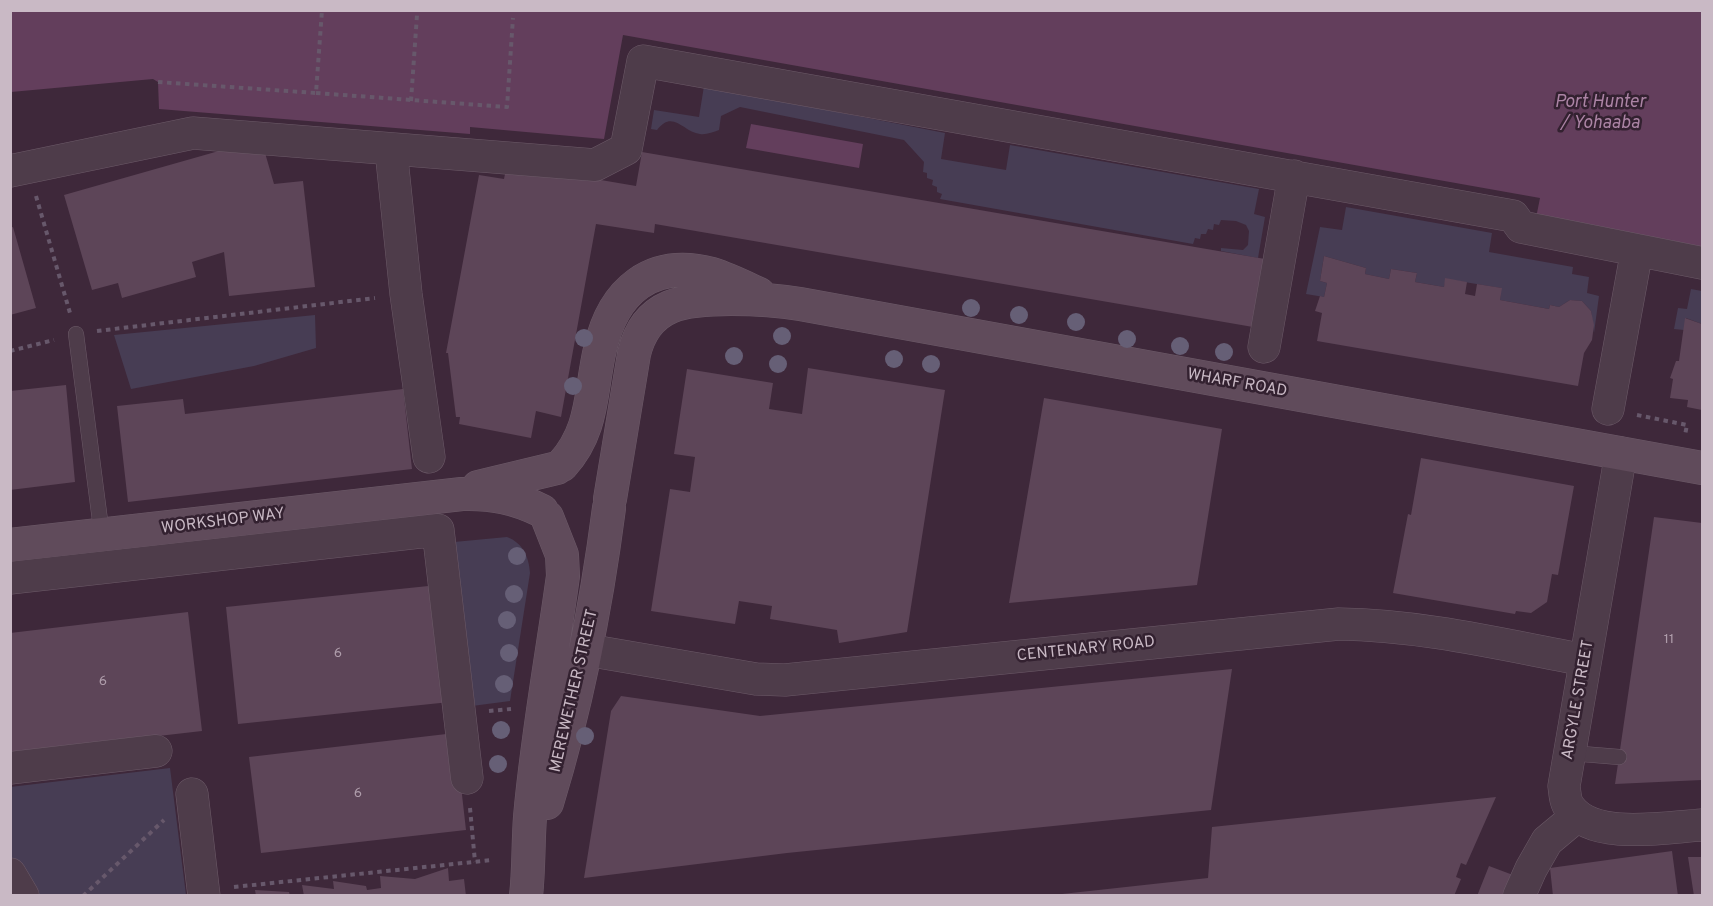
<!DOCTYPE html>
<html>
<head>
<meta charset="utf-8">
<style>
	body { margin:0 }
	#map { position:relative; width:1713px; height:906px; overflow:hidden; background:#3e283a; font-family:Overpass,sans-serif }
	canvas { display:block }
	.frame { position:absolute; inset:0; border:12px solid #c9b9c5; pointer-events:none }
</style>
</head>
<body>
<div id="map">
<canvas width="1713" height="906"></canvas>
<div class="frame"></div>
</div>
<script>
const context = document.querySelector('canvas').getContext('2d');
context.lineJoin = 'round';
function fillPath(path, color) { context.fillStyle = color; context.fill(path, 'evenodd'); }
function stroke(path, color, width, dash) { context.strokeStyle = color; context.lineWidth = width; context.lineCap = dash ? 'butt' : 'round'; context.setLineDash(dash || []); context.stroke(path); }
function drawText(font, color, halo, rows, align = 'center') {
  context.font = font + ' Overpass,sans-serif'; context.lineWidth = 5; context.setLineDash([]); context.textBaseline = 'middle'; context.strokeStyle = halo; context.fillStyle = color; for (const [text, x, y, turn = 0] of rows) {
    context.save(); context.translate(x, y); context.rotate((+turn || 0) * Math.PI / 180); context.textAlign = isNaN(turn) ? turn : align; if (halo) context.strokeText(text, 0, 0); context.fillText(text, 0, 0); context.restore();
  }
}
fillPath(new Path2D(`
	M704 86 945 133 941 159 1006 170 1010 145 1259 189 1254 214 1265 217 1258 258 1221 251V248L1243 250 1248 245 1249 231 1246 225 1236 221 1221 220 1219 225 1214 224 1213 230 1208 229 1206 234H1201L1200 239 1195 238 1193 244 940 199 942 194 937 192V187L932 185 933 180 927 178V173L923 172 924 162 904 140 740 107 721 116 719 130C713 132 706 135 700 134 683 132 673 109 657 130L651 129 654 110 699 117Z
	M1346 207 1492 233 1489 252 1573 267 1572 274 1589 277 1587 293 1599 296 1594 333 1591 311 1582 301 1570 300 1559 307 1550 305 1549 309 1500 300 1501 288 1446 279 1444 287 1415 282 1417 273 1391 269 1389 279 1365 274 1366 268 1324 256 1320 281 1327 283 1324 297 1306 294 1320 227 1342 230Z
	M1691 289 1702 291V324L1686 318 1684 330 1674 329 1678 308 1687 309Z
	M315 315 316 348 254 366 131 389 114 335Z
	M507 537C523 543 529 557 530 573L510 701 472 706 454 542Z
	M170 768 186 895H11L10 787Z`), '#473d54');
fillPath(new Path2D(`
	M11 10 1702 11V249L1536 218 1540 198 623 35 604 139 470 127V134L159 109 158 82 153 79 11 92Z
	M751 124 863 144 859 168 746 148Z`), '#633e5c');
fillPath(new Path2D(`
	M261 139 274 184 303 181 315 287 229 296 224 252 192 262 196 277 122 298 118 283 92 290 64 195Z
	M642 152 1265 259 1253 327 655 224 654 233 596 224 561 417 536 411 531 438 459 424 460 417H456L448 353H446L479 175 504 179 507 164 636 186Z
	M13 227 36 308 10 315V228Z
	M1324 256 1366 268 1365 274 1389 279 1391 269 1417 273 1415 282 1444 287 1445 278 1467 282 1465 294 1475 296 1477 284 1502 288 1500 300 1549 309 1550 305 1559 307 1570 300 1582 301 1591 311 1594 325 1592 340 1584 353 1578 386 1317 341 1322 313 1315 311 1320 296 1324 297 1327 283 1320 281Z
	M1685 318 1702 324V410L1687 407 1688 400 1670 398 1673 379 1670 378 1676 361H1679Z
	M808 368 945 390 907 632 839 643 837 630 770 619 772 606 739 601 735 624 651 611 670 489 690 492 695 457 674 454 687 369 773 383 769 409 802 414Z
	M66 385 75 482 10 490V391Z
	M403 389 412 469 128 502 117 406 183 399 185 414Z
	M1044 398 1222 429 1197 585 1009 603Z
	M1421 458 1574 486 1558 575 1552 574 1547 602 1531 613 1516 611 1515 614 1393 593 1408 514 1411 515Z
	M1654 517 1702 523V780L1615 784Z
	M438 585 450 702 238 724 226 607Z
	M188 612 202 731 10 753V633Z
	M1232 669 1211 810 787 853 584 878 611 711 621 696 760 716Z
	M455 733 466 830 261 853 249 757Z
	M1496 797 1466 865 1461 863 1456 877 1461 879 1454 896H1062V894L1208 878 1212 827Z
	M1672 851 1678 896H1553L1550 868Z
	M1688 857H1702V896H1694Z
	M1489 866 1513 875 1505 896H1477Z
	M448 868 449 881 464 879 466 896H304L302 885 334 889 333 881 366 886 367 890 381 888 380 876 415 879Z
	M255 890 289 892 290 896H256Z`), '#5d4558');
const lane = new Path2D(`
	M76 334 102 536
	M1570 753 1619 757`);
const street = new Path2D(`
	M391 150 406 294 429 457
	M10 171 193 133 595 165 626 149 643 61 1513 216 1521 227 1702 263
	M1264 347 1294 176
	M1608 409 1637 250
	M1621 453 1564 786C1565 793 1565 802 1570 808 1594 841 1666 827 1702 825
	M10 578 438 530 467 778
	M587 650 756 679 785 680 1339 624C1422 625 1504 645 1585 660
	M10 768 156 751
	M192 794 204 896
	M10 874 23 896
	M1519 896 1531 869 1547 841 1577 816`);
const secondary = new Path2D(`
	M562 465C594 430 590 392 600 349 613 291 651 258 712 274 728 279 744 287 759 294
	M478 487 557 468
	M610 499 634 354C646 302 686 299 731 299 755 299 777 300 800 304L1702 468
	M10 545 462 494C492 493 516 498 542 511
	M547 803C577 705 596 609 609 508
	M526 896C529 869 528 844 530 817 537 736 552 656 563 576L562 555 547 517`);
stroke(lane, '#6c5a68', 16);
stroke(street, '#6c5a68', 33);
stroke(secondary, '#6c5a68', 34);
stroke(new Path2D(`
	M158 82 316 93 322 10
	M316 93 507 107 513 18
	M411 101 417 15
	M36 196 70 313
	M97 331 375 298
	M10 351 54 340
	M1637 415 1687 425 1685 435
	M489 711 511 709
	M470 808 475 862
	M234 887 492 860
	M83 896 164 820`), '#67586b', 4, [4.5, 4.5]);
stroke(lane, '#4e3c4a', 15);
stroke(street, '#4e3c4a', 32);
stroke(secondary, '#604b5b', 33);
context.fillStyle = '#665f76';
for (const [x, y] of [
	[971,308],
	[1019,315],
	[1076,322],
	[782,336],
	[584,338],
	[1127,339],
	[1180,346],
	[1224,352],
	[734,356],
	[894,359],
	[778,364],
	[931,364],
	[573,386],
	[517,556],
	[514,594],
	[507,620],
	[509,653],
	[504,684],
	[501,730],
	[585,736],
	[498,764]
]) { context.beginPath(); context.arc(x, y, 9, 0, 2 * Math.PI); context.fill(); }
drawText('14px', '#ae9caa', null, [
	["11",1669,640],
	["6",338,654],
	["6",103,682],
	["6",358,794]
]);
drawText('16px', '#c9b9c5', '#332130', [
	["WHARF ROAD",1237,384,10],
	["WORKSHOP WAY",223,522,-7],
	["CENTENARY ROAD",1086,650,-6],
	["MEREWETHER STREET",575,691,-77],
	["ARGYLE STREET",1579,700,-80]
]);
drawText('italic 18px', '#ac84a5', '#332130', [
	["Port Hunter",1600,103],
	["/ Yohaaba",1600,124]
]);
</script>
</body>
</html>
